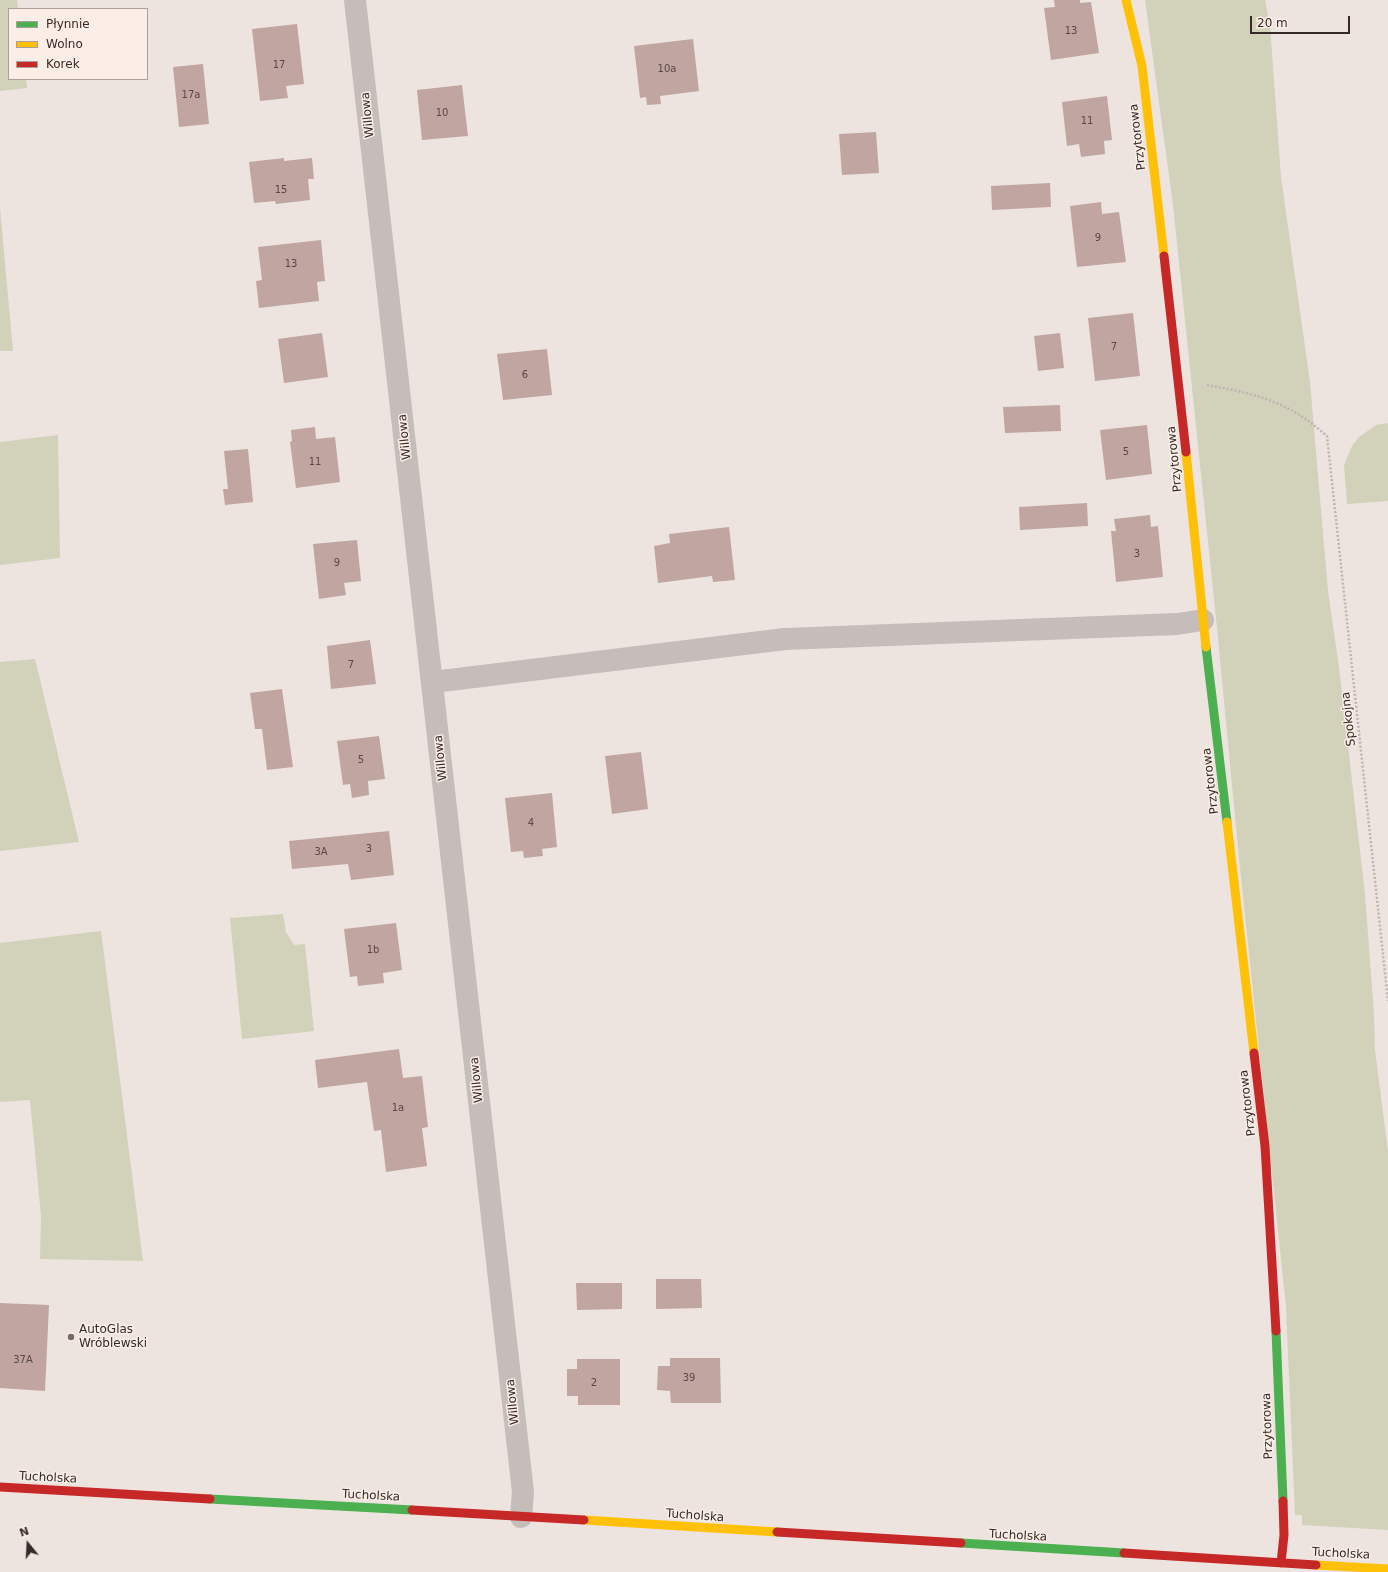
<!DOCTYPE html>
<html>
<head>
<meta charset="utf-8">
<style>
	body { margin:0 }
	#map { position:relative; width:1388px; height:1572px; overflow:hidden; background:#ede4e0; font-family:"DejaVu Sans",sans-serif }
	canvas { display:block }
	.legend { position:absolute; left:8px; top:8px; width:140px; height:72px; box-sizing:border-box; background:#faeee7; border:1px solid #ac9f9a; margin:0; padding:5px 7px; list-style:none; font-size:12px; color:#362927 }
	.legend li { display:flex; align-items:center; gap:8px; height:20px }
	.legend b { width:20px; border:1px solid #ac9f9a }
	.north { position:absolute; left:8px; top:1524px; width:40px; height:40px; -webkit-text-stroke:3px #faeee7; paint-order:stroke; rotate:342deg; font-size:11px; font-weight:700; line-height:16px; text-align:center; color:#362927 }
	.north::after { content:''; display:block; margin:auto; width:14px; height:18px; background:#362927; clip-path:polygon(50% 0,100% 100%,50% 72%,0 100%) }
	.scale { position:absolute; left:1250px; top:16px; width:100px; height:18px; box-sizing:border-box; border:2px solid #362927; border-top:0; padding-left:5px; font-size:12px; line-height:14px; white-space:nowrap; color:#362927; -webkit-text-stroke:3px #faeee7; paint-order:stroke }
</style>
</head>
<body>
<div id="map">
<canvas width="1388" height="1572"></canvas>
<ul class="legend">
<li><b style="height:5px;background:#4caf50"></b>Płynnie</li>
<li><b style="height:5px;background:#ffc107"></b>Wolno</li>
<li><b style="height:5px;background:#c62828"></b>Korek</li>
</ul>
<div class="north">N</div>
<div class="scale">20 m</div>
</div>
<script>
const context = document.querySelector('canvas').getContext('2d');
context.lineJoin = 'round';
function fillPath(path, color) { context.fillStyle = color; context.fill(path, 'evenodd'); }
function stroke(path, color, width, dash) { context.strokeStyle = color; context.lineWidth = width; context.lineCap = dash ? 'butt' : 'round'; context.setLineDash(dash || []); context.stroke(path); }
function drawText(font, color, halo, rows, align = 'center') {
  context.font = font + ' "DejaVu Sans",sans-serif'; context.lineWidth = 3; context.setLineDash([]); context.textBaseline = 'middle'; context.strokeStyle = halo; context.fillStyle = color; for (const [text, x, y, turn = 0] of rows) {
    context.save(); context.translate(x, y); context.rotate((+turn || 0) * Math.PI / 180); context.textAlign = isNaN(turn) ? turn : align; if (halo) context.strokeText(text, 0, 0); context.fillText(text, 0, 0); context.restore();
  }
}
fillPath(new Path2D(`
	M0 0H17L18 9H9V79H26L27 88 0 91Z
	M1145 0H1265L1270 25 1281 177 1310 382 1328 591 1339 667 1365 894 1374 1014 1375 1050 1388 1151V1530L1302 1525V1515H1295L1286 1307 1239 858 1217 628 1173 205Z
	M0 208 13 351H0Z
	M1388 423V501L1347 504 1344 465 1352 446 1359 437 1376 425Z
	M58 435 60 558 0 565V442Z
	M35 659 79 842 0 851V662Z
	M283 914 286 932 294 945 305 944 314 1031 242 1039 230 918Z
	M101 931 143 1261 40 1259 41 1216 30 1100 0 1102V943Z`), '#d2d1ba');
fillPath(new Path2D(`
	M1054 0H1080V3L1091 2 1099 53 1051 60 1044 8 1055 7Z
	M297 24 304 84 286 86 288 98 260 101 252 29Z
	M693 39 699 91 660 96 661 104 647 105 646 97 640 98 634 46Z
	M203 64 209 124 179 127 173 67Z
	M462 85 468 136 422 140 417 90Z
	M1107 96 1112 140 1104 141 1105 154 1081 157 1079 144 1067 146 1062 102Z
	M876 132 879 173 842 175 839 134Z
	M284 158V161L312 158 314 179H308L310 200 276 204 275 201 254 203 249 162Z
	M1050 183 1051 207 992 210 991 186Z
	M1101 202 1102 214 1119 212 1126 262 1077 267 1070 206Z
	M321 240 325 281 317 282 319 301 259 308 256 281 262 280 258 247Z
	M1133 313 1140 376 1095 381 1088 318Z
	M322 333 328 377 284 383 278 339Z
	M1060 333 1064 368 1038 371 1034 336Z
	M547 349 552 395 503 400 497 354Z
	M1060 405 1061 431 1005 433 1003 407Z
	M1147 425 1152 474 1106 480 1100 430Z
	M315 427 316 439 335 437 340 482 296 488 290 442 292 441 291 430Z
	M248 449 253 502 225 505 223 489H228L224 451Z
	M1087 503 1088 526 1020 530 1019 507Z
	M1150 515 1151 527 1158 526 1163 577 1116 582 1111 531H1116L1114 519Z
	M729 527 735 580 713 582 712 576 658 583 654 546 670 543 669 534Z
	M357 540 361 581 344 583 346 595 319 599 313 544Z
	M370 640 376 684 331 689 327 646Z
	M282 689 293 767 267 770 262 729H255L250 693Z
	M379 736 385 779 368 781 369 795 352 798 350 784 343 785 337 741Z
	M641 752 648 809 612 814 605 756Z
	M552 793 557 847 542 849 543 856 524 858 523 851 511 852 505 798Z
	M389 831 394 875 351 880 348 864 292 869 289 841Z
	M396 923 402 970 383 973 384 983 358 986 357 976 350 977 344 929Z
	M399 1049 403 1078 422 1076 428 1127 422 1128 427 1166 386 1172 381 1130 374 1131 367 1082 318 1088 315 1060Z
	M656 1279H701L702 1308 656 1309Z
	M576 1283H622V1309L577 1310Z
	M0 1303 49 1305 45 1391 0 1388Z
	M670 1358H720L721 1403H671L670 1391 657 1390 658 1366H670Z
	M577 1359H620V1405H578V1396H567V1369H577Z`), '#c0a5a1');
stroke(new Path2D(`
	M1207 385C1234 390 1262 395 1287 408 1302 415 1314 425 1327 436L1388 1001`), '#beb5b2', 2.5, [2, 2]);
stroke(new Path2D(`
	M355 0 523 1492 521 1517
	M433 682 785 639 1177 624 1203 620`), '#c5bdb9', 22);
stroke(new Path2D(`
	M1206 647 1227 822
	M1276 1331 1283 1501
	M210 1499 412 1510
	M961 1543 1124 1553`), '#4caf50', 9);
stroke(new Path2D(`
	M1126 0 1142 66 1164 256
	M1186 452 1206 647
	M1227 822 1254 1053
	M584 1520 777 1532
	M1316 1565 1388 1569`), '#ffc107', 9);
stroke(new Path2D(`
	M1164 256 1186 452
	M1254 1053 1265 1146 1276 1331
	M0 1487 210 1499
	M412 1510 584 1520
	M777 1532 961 1543
	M1124 1553 1316 1565
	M1281 1563 1284 1535 1283 1501`), '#c62828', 9);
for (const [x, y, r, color] of [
	[71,1337,4,"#766a68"]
]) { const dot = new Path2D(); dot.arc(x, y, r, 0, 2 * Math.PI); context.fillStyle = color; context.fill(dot); stroke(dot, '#faeee7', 1.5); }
drawText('10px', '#584846', null, [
	["13",1071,31],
	["17",279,65],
	["10a",667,69],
	["17a",191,95],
	["10",442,113],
	["11",1087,121],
	["15",281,190],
	["9",1098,238],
	["13",291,264],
	["7",1114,347],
	["6",525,375],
	["5",1126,452],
	["11",315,462],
	["3",1137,554],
	["9",337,563],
	["7",351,665],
	["5",361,760],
	["4",531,823],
	["3",369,849],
	["3A",321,852],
	["1b",373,950],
	["1a",398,1108],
	["37A",23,1360],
	["39",689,1378],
	["2",594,1383]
]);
drawText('12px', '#362927', '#faeee7', [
	["Willowa",368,115,-96],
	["Przytorowa",1138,137,-97],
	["Willowa",405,437,-96],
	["Przytorowa",1175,459,-96],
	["Spokojna",1349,719,-96],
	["Willowa",441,758,-96],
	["Przytorowa",1211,781,-97],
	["Willowa",477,1080,-96],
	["Przytorowa",1248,1103,-97],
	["Willowa",513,1402,-96],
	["Przytorowa",1268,1426,-92],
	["Tucholska",48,1478,3],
	["Tucholska",371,1496,3],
	["Tucholska",695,1516,4],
	["Tucholska",1018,1536,3],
	["Tucholska",1341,1554,3]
]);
drawText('12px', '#362927', '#faeee7', [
	["AutoGlas",79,1330],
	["Wróblewski",79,1344]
], 'left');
</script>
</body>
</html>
